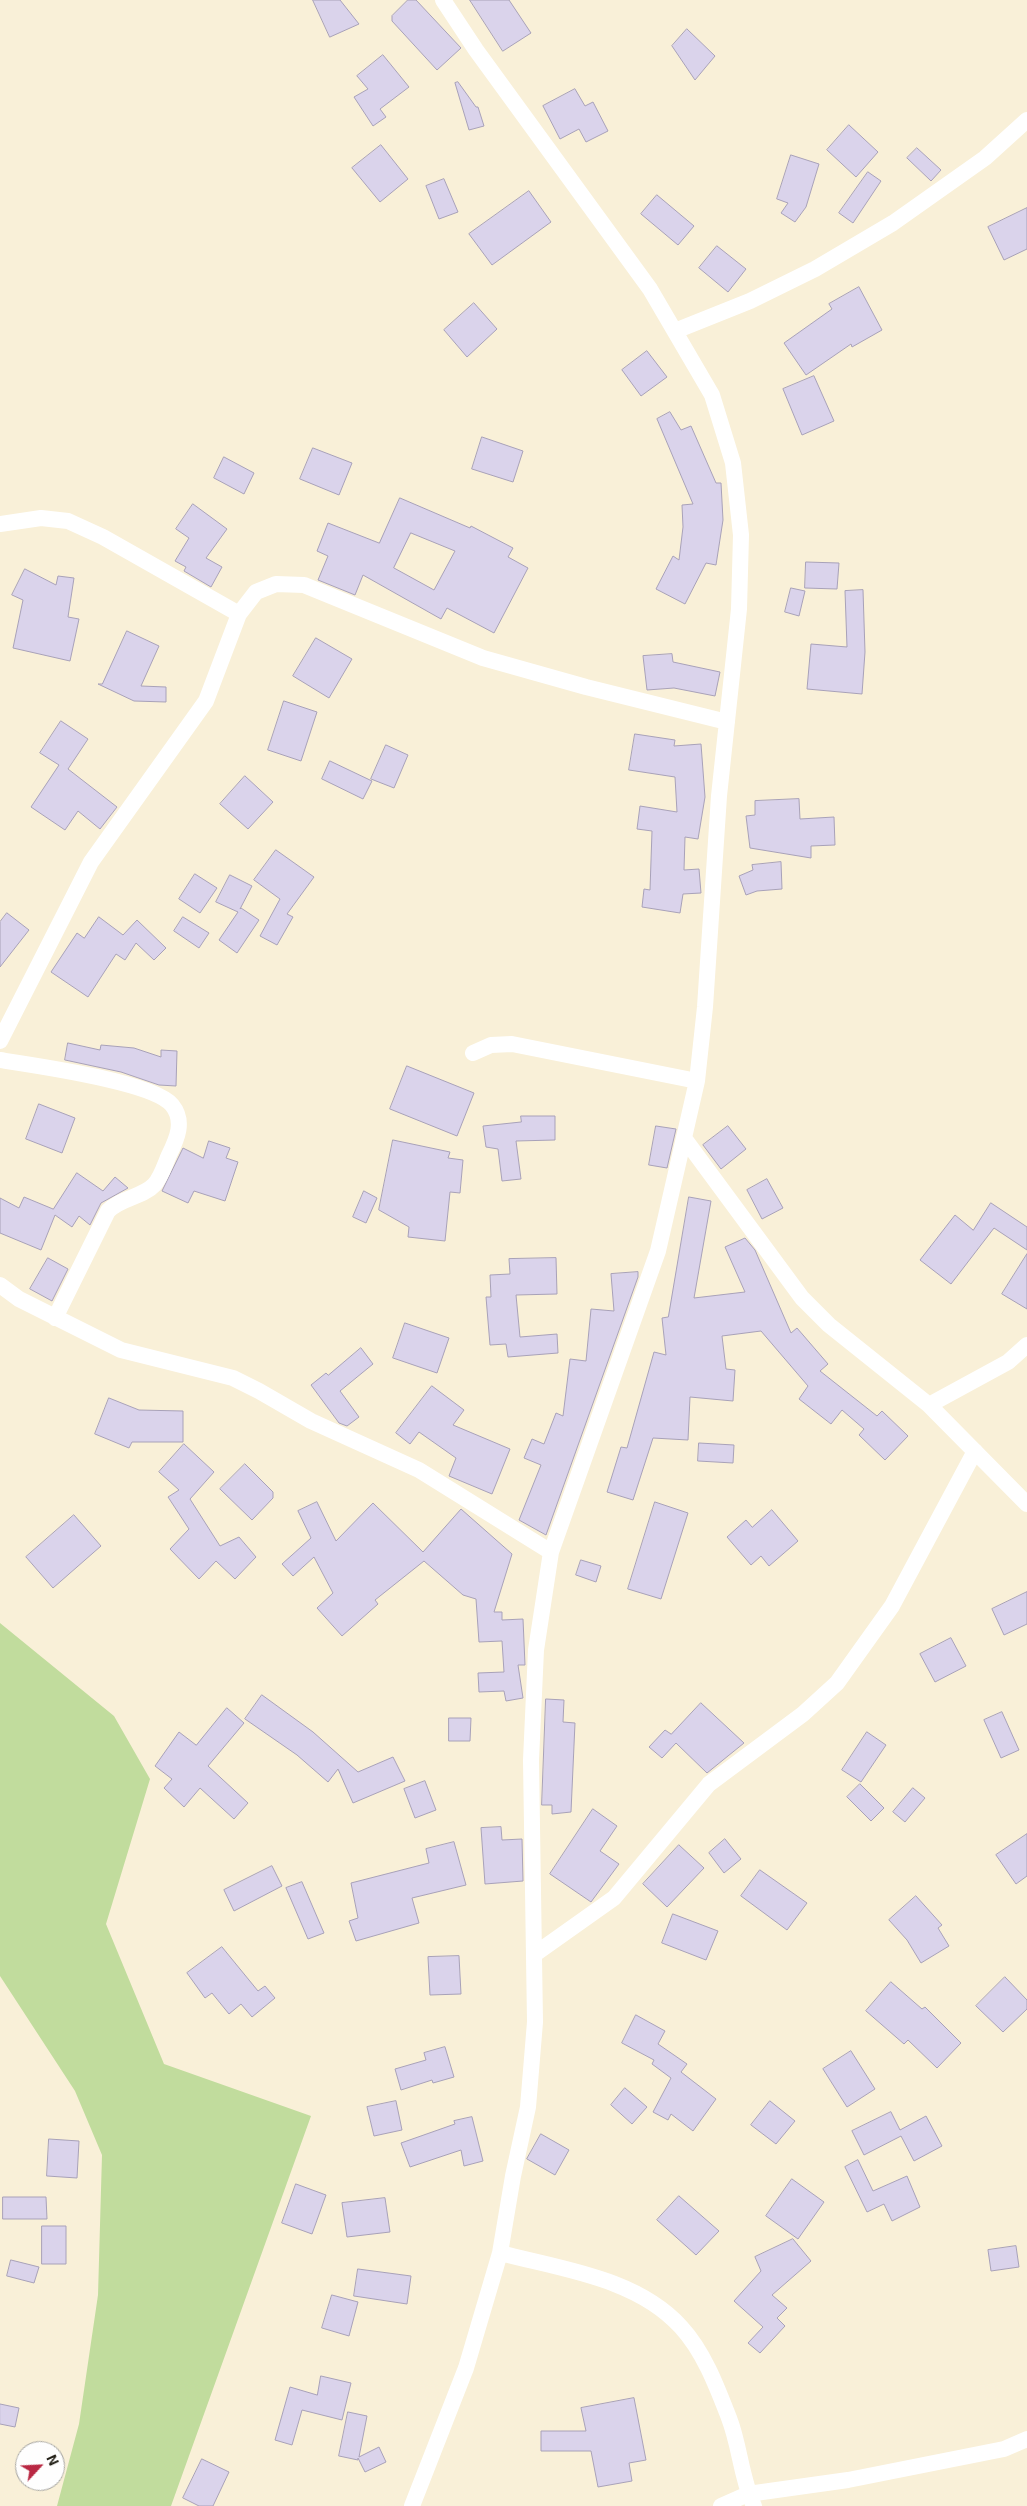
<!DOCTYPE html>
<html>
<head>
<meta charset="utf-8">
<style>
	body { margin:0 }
	#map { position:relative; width:1027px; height:2506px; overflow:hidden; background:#f9f0d8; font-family:"Exo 2",sans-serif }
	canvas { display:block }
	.north { position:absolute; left:15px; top:2441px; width:50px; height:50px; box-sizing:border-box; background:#fefefe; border:1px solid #a6a5a1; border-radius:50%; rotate:65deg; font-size:14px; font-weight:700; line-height:20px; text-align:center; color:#221f16 }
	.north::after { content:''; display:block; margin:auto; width:18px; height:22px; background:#b92843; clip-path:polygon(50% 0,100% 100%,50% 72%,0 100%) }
</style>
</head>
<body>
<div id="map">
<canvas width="1027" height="2506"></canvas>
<div class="north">N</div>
</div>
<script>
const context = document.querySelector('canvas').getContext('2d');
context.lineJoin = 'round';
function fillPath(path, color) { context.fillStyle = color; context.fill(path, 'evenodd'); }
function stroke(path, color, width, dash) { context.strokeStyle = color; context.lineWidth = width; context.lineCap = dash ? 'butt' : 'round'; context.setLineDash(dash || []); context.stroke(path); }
fillPath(new Path2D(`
	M0 1623 114 1716 150 1779 106 1924 164 2064 311 2116 171 2506H57L79 2424 98 2295 102 2155 75 2091 0 1976Z`), '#c1dc9d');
const building = new Path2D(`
	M313 0H340L359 24 330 37Z
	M408 0H416L461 48 437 70 392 21V16Z
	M470 0H509L531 33 503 51Z
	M687 29 715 56 695 80 672 46Z
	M383 55 409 87 380 109 386 117 373 126 354 97 368 89 357 76Z
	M458 82 476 107H478L484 126 469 130 455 83Z
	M575 89 585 106 593 102 608 131 586 142 579 129 560 139 543 106Z
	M849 125 878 152 856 177 827 150Z
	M381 145 408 179 380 202 352 168Z
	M917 148 941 170 931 181 907 158Z
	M791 155 819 164 806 207 795 222 781 213 788 203 777 199Z
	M868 172 881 181 853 223 839 213Z
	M444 179 458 212 439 219 426 186Z
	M529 191 551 222 492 265 469 234Z
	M657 195 694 226 678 245 641 214Z
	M1027 208V249L1004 260 988 227Z
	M717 246 746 269 728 292 699 268Z
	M859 287 882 330 852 347 851 344 806 375 784 343 832 309 829 304Z
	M474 303 497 329 467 357 444 330Z
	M647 351 667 377 641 396 622 370Z
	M814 376 834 421 802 435 783 389Z
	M670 412 681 430 691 426 716 483H721L723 520 716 565 706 563 685 604 656 589 673 556 679 560 683 527 682 505 693 504 657 419Z
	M482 437 523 451 513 482 472 469Z
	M313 448 352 463 339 495 300 479Z
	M224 457 254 473 244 494 214 478Z
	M400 498 470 528 471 526 513 548 508 557 528 568 494 633 447 608 441 619 363 575 355 595 318 580 328 556 317 551 328 523 379 543ZM411 533 455 551 434 590 394 568Z
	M193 504 227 529 206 558 222 567 211 587 184 571 186 567 175 561 189 538 176 529Z
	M806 562 839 563 837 589 805 588Z
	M25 569 56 585 58 576 74 578 68 617 79 619 70 661 13 648 23 600 12 595Z
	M791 588 805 591 799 616 785 612Z
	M863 590 865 652 862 694 807 689 811 644 847 647 845 591Z
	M127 631 159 646 141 686 166 687V702L134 701 98 684H102Z
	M316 638 352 659 329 698 293 676Z
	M672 654 673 662 720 672 715 696 674 688 647 690 643 656Z
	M284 701 317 712 301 761 268 750Z
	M61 721 88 739 68 769 117 807 100 829 78 811 65 830 31 807 59 765 40 753Z
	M635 734 675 740 674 746 701 744 705 797 698 839 685 837 684 870 699 869 701 893 683 894 680 913 642 907 644 889 650 890 652 831 637 829 640 806 677 812 675 777 629 770Z
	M386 745 408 755 394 788 371 779Z
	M330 761 372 781 363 799 322 779Z
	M245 776 273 802 248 829 220 804Z
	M799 799 800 819 834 817 835 845 811 846V858L750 848 746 816 755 815V801Z
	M276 850 314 877 287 914 293 917 277 945 260 936 280 899 254 880Z
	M781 862 782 889 757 891 746 895 739 876 753 870 752 865Z
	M195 874 217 888 200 913 179 899Z
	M230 875 252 886 240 909 241 908 259 920 237 953 219 940 238 912 216 902Z
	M7 913 29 930 0 967V922Z
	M99 917 123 935 137 920 166 948 154 960 136 943 125 960 116 954 88 997 51 972 77 933 84 938Z
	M183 917 209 933 199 948 174 931Z
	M68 1043 100 1050 101 1045 134 1048 161 1057V1050L177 1051 176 1086 159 1085 121 1072 65 1060Z
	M407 1066 474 1093 457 1136 390 1109Z
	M39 1104 75 1118 62 1153 26 1139Z
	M521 1116H555V1140L516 1141 521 1179 502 1181 498 1149 486 1147 483 1126 521 1122Z
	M656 1126 676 1129 667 1168 649 1165Z
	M728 1126 746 1149 721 1169 703 1145Z
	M393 1140 450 1152 448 1158 463 1160 460 1193 450 1192 445 1241 408 1237 409 1227 379 1210Z
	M209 1141 230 1148 226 1158 238 1162 225 1201 194 1191 188 1203 162 1191 183 1148 203 1158Z
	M77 1173 103 1191 115 1177 128 1188 101 1203 90 1225 79 1216 72 1227 55 1215 41 1250 0 1233V1198L19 1208 24 1197 53 1209Z
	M767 1179 783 1208 762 1219 747 1190Z
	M364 1191 377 1198 366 1223 353 1217Z
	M689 1197 711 1201 694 1298 745 1292 725 1247 745 1238 755 1250 791 1333 797 1328 828 1364 820 1371 877 1416 882 1411 908 1436 885 1460 859 1435 864 1429 842 1410 831 1424 799 1399 808 1386 761 1331 722 1336 726 1369 735 1370 733 1401 690 1397 688 1440 653 1438 633 1500 607 1492 621 1447 627 1448 654 1352 666 1355 662 1318 668 1317Z
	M991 1203 1027 1227V1250L994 1228 951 1284 920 1260 955 1215 973 1230Z
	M1027 1254V1309L1002 1294Z
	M48 1258 68 1269 52 1301 30 1289Z
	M556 1258 557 1294 516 1295 520 1337 557 1334 558 1353 508 1357 506 1344 490 1345 486 1297H491L490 1275 510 1274 509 1259Z
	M638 1272V1277L546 1535 519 1520 541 1465 524 1458 532 1439 544 1444 556 1413 563 1416 570 1359 586 1361 591 1309 614 1311 611 1274Z
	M405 1323 449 1338 437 1373 393 1358Z
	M361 1348 373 1364 340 1391 359 1417 347 1426 339 1423 311 1385 326 1373 328 1375Z
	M432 1386 464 1410 453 1425 510 1449 492 1494 449 1476 456 1458 419 1432 410 1444 396 1433Z
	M109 1398 139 1410 183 1411V1442H132L129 1448 95 1434Z
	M699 1443 734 1445 733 1463 698 1461Z
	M184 1444 214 1472 190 1499 220 1546 239 1537 256 1557 235 1579 216 1561 199 1579 170 1549 189 1529 168 1497 179 1490 159 1472Z
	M245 1464 273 1492V1498L252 1520 220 1489Z
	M317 1502 336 1541 373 1503 423 1552 461 1509 512 1554 494 1612H502V1620L523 1619 525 1665H518L523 1698 506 1701 504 1691 479 1692 478 1673 504 1672 502 1641 479 1642 476 1599 463 1595 424 1561 375 1600 378 1604 342 1636 317 1608 333 1593 314 1557 293 1576 282 1564 311 1538 298 1511Z
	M655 1502 688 1513 661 1599 628 1589Z
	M772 1510 798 1541 769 1566 761 1556 751 1565 727 1537 746 1520 752 1527Z
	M74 1515 101 1546 53 1588 26 1557Z
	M581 1560 601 1566 596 1582 576 1575Z
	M1027 1592V1624L1004 1635 992 1609Z
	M951 1638 966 1666 935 1682 920 1654Z
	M262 1695 313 1732 358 1772 393 1757 405 1781 353 1803 338 1769 328 1782 297 1755 245 1719Z
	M546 1699 564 1700 563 1722 575 1723 571 1812 552 1814V1805H542Z
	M701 1703 744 1743 707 1773 676 1743 662 1758 649 1747 665 1730 671 1734Z
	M227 1708 244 1723 208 1766 248 1803 234 1819 200 1788 184 1807 164 1788 172 1779 155 1766 179 1732 196 1745Z
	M1002 1712 1019 1750 1001 1758 984 1720Z
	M449 1718H471L470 1741H449Z
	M867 1732 886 1745 861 1782 842 1770Z
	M425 1781 436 1810 415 1818 404 1789Z
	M860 1784 884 1808 871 1821 847 1797Z
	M913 1788 925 1798 905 1822 893 1812Z
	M593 1809 617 1826 600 1851 619 1864 591 1902 550 1874Z
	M501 1827 502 1840 522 1839 523 1881 485 1884 481 1828Z
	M1027 1834V1876L1016 1884 996 1855Z
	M725 1839 741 1859 724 1873 709 1853Z
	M454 1842 466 1885 412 1898 419 1923 356 1941 349 1921 358 1918 351 1883 429 1863 426 1849Z
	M679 1845 704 1868 667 1907 643 1884Z
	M272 1866 282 1886 234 1911 224 1890Z
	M760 1870 807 1903 787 1930 741 1896Z
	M302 1882 324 1933 308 1939 286 1888Z
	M916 1896 942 1925 938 1928 949 1946 921 1963 907 1940 889 1920Z
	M673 1914 718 1931 706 1960 662 1943Z
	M222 1947 258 1991 265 1986 275 1998 252 2017 241 2004 229 2014 212 1993 205 1998 187 1973Z
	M459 1956 461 1994 430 1995 428 1957Z
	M1005 1977 1027 2000V2009L1003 2032 976 2006Z
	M891 1982 922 2009 925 2007 961 2043 937 2068 908 2040 904 2044 866 2011Z
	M636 2015 665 2031 658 2044 687 2064 681 2072 716 2099 693 2131 671 2114 668 2120 653 2112 671 2078 652 2064 654 2060 622 2043Z
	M445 2047 454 2077 433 2083 432 2080 401 2090 395 2069 426 2060 424 2053Z
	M851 2051 875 2089 847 2107 823 2069Z
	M625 2088 647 2107 632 2124 611 2105Z
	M396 2101 402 2130 374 2136 367 2107Z
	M770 2101 795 2121 776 2144 751 2125Z
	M891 2112 900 2130 926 2116 942 2146 914 2161 901 2136 864 2155 852 2131Z
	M472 2117 483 2161 464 2166 461 2150 410 2167 401 2143 455 2124 454 2121Z
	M541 2134 569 2150 555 2175 527 2159Z
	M49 2139 79 2141 77 2178 47 2176Z
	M858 2160 873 2191 907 2176 920 2207 892 2221 884 2204 867 2212 845 2167Z
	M792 2179 824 2202 798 2239 766 2216Z
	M296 2184 326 2195 312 2234 282 2223Z
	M679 2196 719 2231 696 2255 657 2220Z
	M3 2197H46L47 2219H3Z
	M385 2198 390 2232 347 2237 342 2203Z
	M42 2226H66V2264H42Z
	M793 2239 811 2261 772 2295 787 2308 777 2318 785 2326 760 2353 748 2343 763 2327 734 2301 761 2271 755 2257Z
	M1016 2246 1019 2267 991 2271 988 2250Z
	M11 2260 39 2267 34 2283 7 2276Z
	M358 2269 411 2276 407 2304 354 2296Z
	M332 2295 358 2302 349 2336 322 2328Z
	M321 2376 351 2383 342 2420 302 2410 292 2445 275 2440 290 2387 317 2395Z
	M634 2398 646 2460 629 2463 632 2481 598 2487 591 2451H541V2431H586L581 2408Z
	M0 2404 19 2408 15 2427 0 2424Z
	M348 2412 367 2416 359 2457 379 2447 386 2462 365 2472 358 2458V2460L339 2456Z
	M202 2459 229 2472 213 2506H199L183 2498Z`);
fillPath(building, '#dad3eb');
stroke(building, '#a8a1b8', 1);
stroke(new Path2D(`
	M675 331 750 301 815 269 893 223 985 158 1027 120
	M0 524 41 518 68 521 103 537 239 614
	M0 1041 91 862 206 701 239 614 256 592 276 584 304 585 483 658 586 687 727 722
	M473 1053 491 1045 512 1044 697 1081
	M0 1060C33 1065 153 1082 172 1105 185 1121 177 1139 169 1155 165 1164 161 1178 154 1185 143 1197 120 1198 108 1211L55 1318
	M684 1138 802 1298 829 1325 929 1405 1027 1504
	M0 1285 19 1299 121 1350 233 1378 259 1391 311 1421 419 1470 551 1552
	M929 1405 1008 1362 1027 1345
	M535 1954 614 1898 709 1784 803 1714 837 1683 892 1606 975 1451
	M500 2253C561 2269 637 2278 681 2327 704 2352 717 2387 729 2418 740 2446 741 2478 754 2506
	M412 2506 466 2368 500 2253 513 2176 528 2107 535 2022 531 1760 536 1650 551 1552 658 1251 697 1081 705 1007 719 796 739 609 741 535 733 463 712 395 650 289 476 50 443 0
	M721 2506 748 2494 848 2480 1004 2449 1027 2439`), '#fff', 16);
</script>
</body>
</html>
